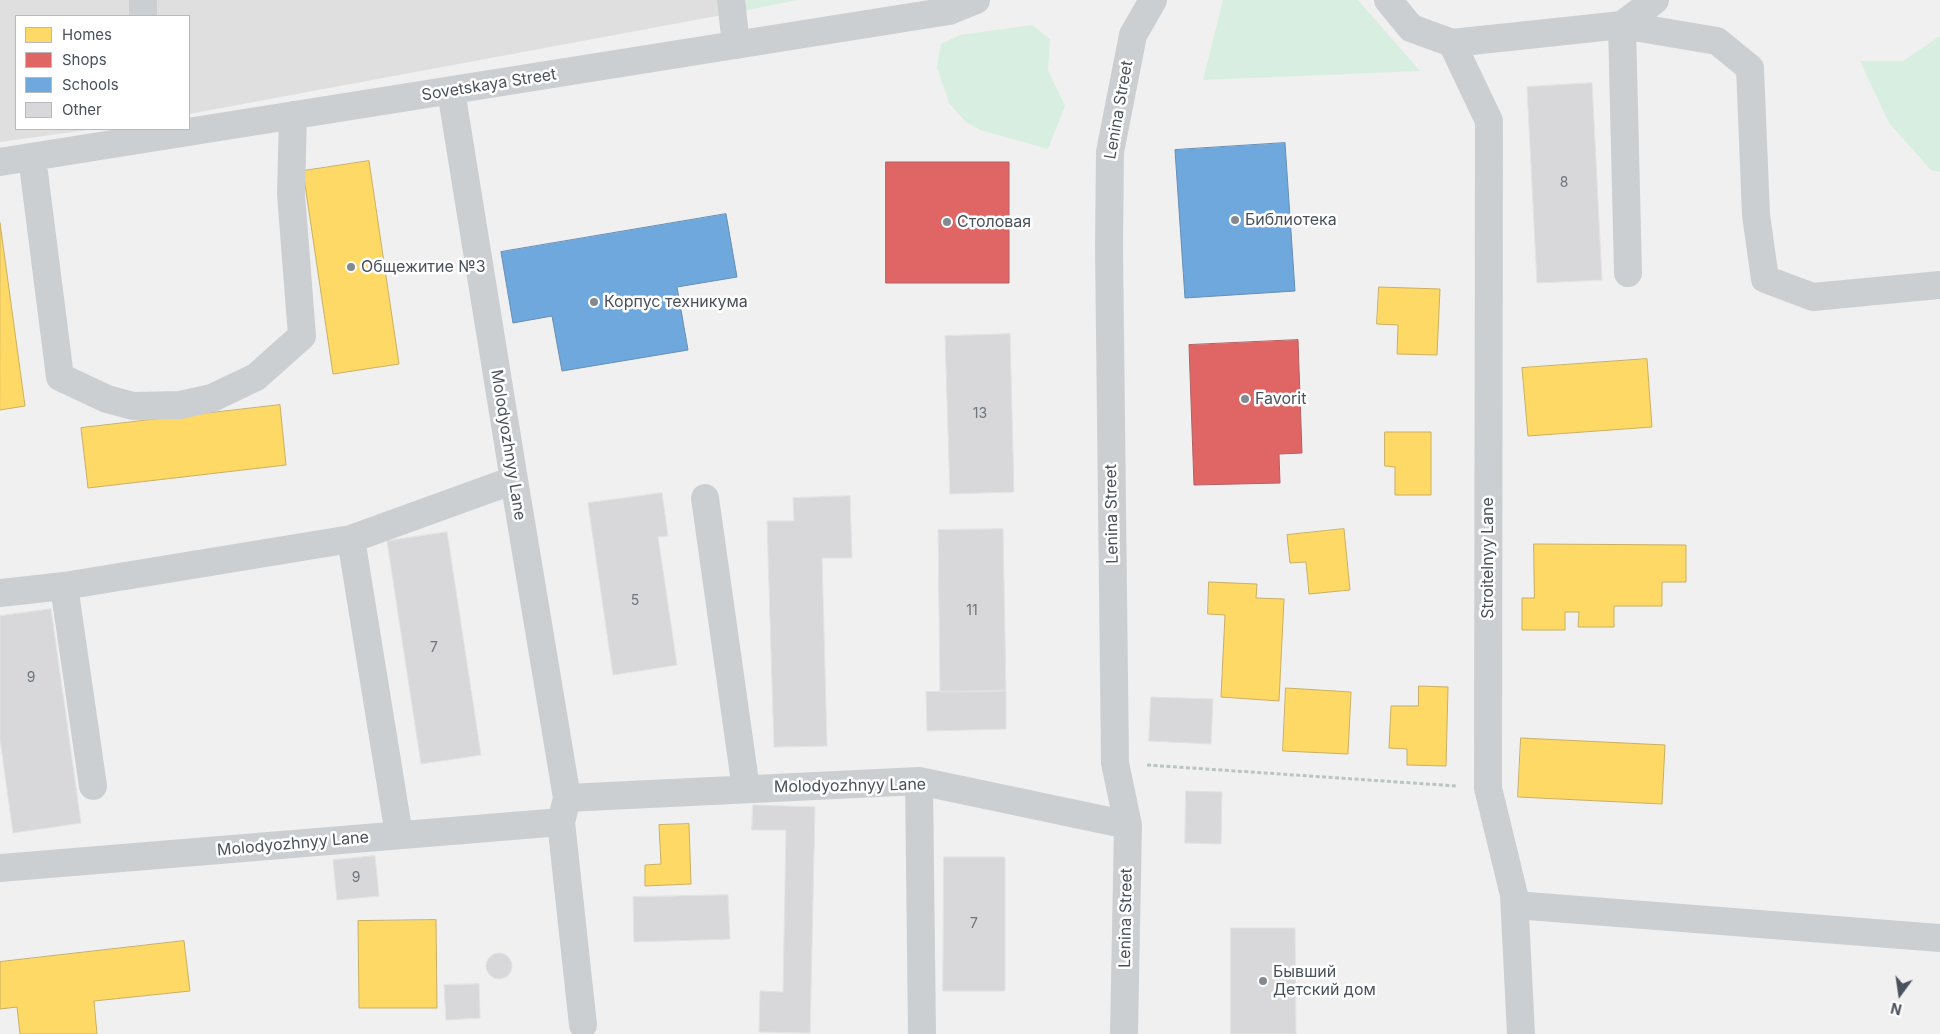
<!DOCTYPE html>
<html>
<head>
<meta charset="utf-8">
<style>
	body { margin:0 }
	#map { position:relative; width:1940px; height:1034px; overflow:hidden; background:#f1f0f0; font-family:Inter,sans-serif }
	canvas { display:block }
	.legend { position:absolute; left:15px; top:15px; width:175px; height:115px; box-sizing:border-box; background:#fff; border:1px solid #b6b9bd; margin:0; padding:6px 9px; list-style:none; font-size:15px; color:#49515b }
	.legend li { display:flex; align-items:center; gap:10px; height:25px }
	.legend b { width:25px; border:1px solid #b6b9bd }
	.north { position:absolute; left:1875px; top:969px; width:50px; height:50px; -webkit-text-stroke:4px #fff; paint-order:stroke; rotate:194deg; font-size:14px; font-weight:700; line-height:20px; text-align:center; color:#49515b }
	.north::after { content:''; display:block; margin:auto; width:18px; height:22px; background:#49515b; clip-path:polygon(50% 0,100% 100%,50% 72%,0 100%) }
</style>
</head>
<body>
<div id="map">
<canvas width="1940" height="1034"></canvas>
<ul class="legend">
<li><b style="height:14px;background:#ffd966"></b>Homes</li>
<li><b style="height:14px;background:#e06666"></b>Shops</li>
<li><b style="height:14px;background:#6fa8dc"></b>Schools</li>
<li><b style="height:14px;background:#d8d8db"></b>Other</li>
</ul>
<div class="north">N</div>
</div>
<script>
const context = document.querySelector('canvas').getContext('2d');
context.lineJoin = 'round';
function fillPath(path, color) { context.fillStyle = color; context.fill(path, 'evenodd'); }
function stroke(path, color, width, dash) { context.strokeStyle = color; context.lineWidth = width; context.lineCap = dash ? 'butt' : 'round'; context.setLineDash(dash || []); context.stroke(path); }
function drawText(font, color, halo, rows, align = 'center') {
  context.font = font + ' Inter,sans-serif'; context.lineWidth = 5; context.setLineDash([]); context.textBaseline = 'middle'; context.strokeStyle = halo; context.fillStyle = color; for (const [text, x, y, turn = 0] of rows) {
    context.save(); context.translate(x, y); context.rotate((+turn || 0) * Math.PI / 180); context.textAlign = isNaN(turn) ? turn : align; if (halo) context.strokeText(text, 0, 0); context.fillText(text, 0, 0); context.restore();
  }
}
fillPath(new Path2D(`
	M0 0H731L733 13 189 114V16H16V129H95L0 142Z`), '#dfdfe0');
fillPath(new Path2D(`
	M731 0H797L733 13Z
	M1223 0H1358L1420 71 1203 80Z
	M1032 25 1050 39 1048 70 1065 106 1048 149 980 130 966 122 949 103 937 67 941 44 960 35Z
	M1940 36V172L1931 170 1889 123 1860 61H1903Z`), '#d7eee1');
const homes = new Path2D(`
	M369 161 399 364 333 374 303 171Z
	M0 223 25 406 0 410Z
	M1379 287 1440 289 1437 355 1397 354 1398 325 1377 324Z
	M1647 359 1652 427 1528 436 1522 368Z
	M280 405 286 465 88 488 81 428Z
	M1385 432H1431V495H1395V467L1385 466Z
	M1344 529 1350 590 1309 594 1306 562 1290 563 1287 535Z
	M1534 544 1686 545V582H1662V606H1614V627H1578L1579 612H1565V630H1522V598H1534Z
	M1209 582 1257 584 1256 598 1284 599 1279 701 1221 697 1225 615 1208 614Z
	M1419 686 1448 687 1446 766 1407 765V749L1389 748 1391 706H1418Z
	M1286 688 1351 692 1348 754 1283 751Z
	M1521 738 1665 745 1662 804 1518 797Z
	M689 824 691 884 645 886V865L661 864 659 825Z
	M436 920 437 1008H359L358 921Z
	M184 941 190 991 94 1001 97 1034H20L17 1007 0 1009V962Z`);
fillPath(homes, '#ffd966');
stroke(homes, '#c8b063', 1);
const shops = new Path2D(`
	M886 162H1009V283H886Z
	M1298 340 1302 453 1279 454 1280 483 1194 485 1189 345Z`);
fillPath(shops, '#e06666');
stroke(shops, '#b36063', 1);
const schools = new Path2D(`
	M1285 143 1295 291 1185 298 1175 150Z
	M726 214 737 277 677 287 688 350 562 371 552 316 513 323 501 252Z`);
fillPath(schools, '#6fa8dc');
stroke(schools, '#648eb5', 1);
const building = new Path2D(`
	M1592 83 1602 280 1537 283 1527 87Z
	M1010 334 1014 492 950 494 945 336Z
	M662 493 668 536 658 537 677 665 613 675 588 503Z
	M850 496 852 558H822L827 746 774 747 767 521H794L793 498Z
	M1003 529 1006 691 940 692 938 530Z
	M447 532 481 755 421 764 387 541Z
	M51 609 81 823 13 833 0 739V616Z
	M1006 691V729L927 731 926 692Z
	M1151 697 1213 699 1211 744 1149 741Z
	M1186 791 1222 792 1221 844 1185 843Z
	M753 805 815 807 810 1033 759 1032 760 991 783 992 786 830H752Z
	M375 856 379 896 337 900 333 860Z
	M944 857H1005V991H943Z
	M728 895 730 939 634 942 633 897Z
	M1231 928H1295L1296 1034H1231Z
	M486 966a13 13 0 1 1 26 0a13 13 0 1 1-26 0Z
	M479 984 480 1018 446 1020 444 985Z`);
fillPath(building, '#d8d8db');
stroke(building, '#e2e2e3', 1);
stroke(new Path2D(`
	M1147 765 1457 786`), '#bac5c2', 3, [4, 2.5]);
stroke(new Path2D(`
	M143 0V16
	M731 0 736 45
	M1388 0 1411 28 1452 43 1489 121 1488 788 1514 895 1521 1034
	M1622 25 1628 273
	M1622 25 1655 0
	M1452 43 1622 25 1717 41 1750 68 1756 215 1765 279 1813 297 1940 285
	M451 91 514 480 567 798 919 781 1128 825
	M32 157 60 377 107 399 133 406 180 405 212 398 256 377 302 336 291 194 293 115
	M0 162 949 11 976 0
	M705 498 746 789
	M351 539 399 835
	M64 586 93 786
	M0 593 64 586 351 539 514 480
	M919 781 922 1034
	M561 822 583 1025
	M0 868 561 822 567 798
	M1515 905 1940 938
	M1124 1034 1128 825 1115 763 1109 247 1110 152 1133 35 1153 0`), '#cccfd1', 28);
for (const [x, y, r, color] of [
	[1235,220,5,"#84898f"],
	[947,222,5,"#84898f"],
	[351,267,5,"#84898f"],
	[594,302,5,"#84898f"],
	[1245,399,5,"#84898f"],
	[1263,981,5,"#84898f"]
]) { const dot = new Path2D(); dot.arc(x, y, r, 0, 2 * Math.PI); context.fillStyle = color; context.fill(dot); stroke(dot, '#fff', 2); }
drawText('14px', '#6e747c', null, [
	["8",1564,183],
	["13",980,414],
	["5",635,601],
	["11",972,611],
	["7",434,648],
	["9",31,678],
	["9",356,878],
	["7",974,924]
]);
drawText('16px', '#49515b', '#fff', [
	["Sovetskaya Street",489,85,-9],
	["Lenina Street",1119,110,-80],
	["Molodyozhnyy Lane",508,445,81],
	["Lenina Street",1112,514,-91],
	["Stroitelnyy Lane",1488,558,-90],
	["Molodyozhnyy Lane",850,786,-1],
	["Molodyozhnyy Lane",293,844,-5],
	["Lenina Street",1126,918,-89]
]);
drawText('16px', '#49515b', '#fff', [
	["Библиотека",1245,220],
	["Столовая",957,222],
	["Общежитие №3",361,267],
	["Корпус техникума",604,302],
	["Favorit",1255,399],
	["Бывший",1273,972],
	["Детский дом",1273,990]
], 'left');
</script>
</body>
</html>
